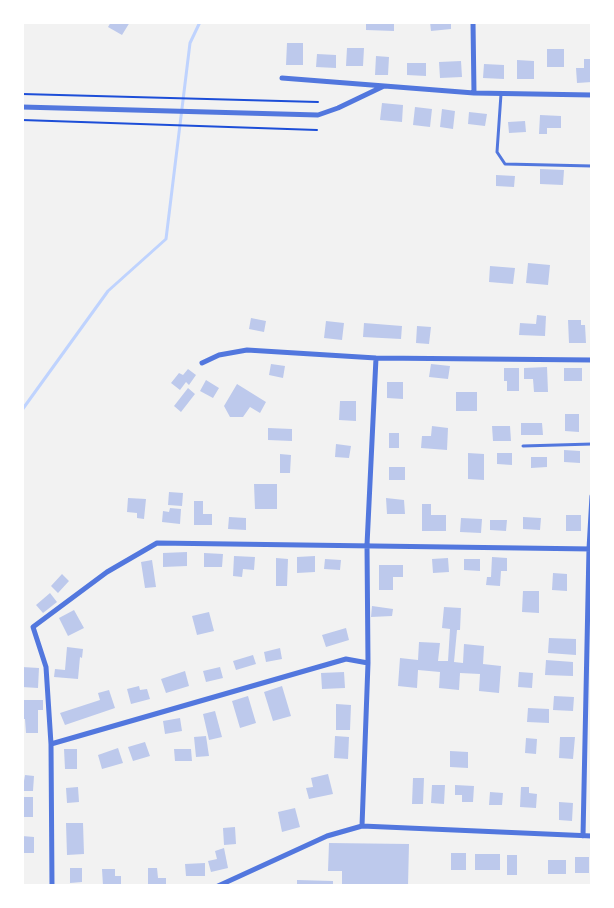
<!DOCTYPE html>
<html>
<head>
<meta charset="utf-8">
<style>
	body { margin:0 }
	#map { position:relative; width:614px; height:908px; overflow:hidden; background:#f2f2f2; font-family:"DM Sans",sans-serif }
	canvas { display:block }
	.frame { position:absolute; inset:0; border:24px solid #fff; pointer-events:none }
</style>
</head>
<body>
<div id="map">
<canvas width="614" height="908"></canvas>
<div class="frame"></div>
</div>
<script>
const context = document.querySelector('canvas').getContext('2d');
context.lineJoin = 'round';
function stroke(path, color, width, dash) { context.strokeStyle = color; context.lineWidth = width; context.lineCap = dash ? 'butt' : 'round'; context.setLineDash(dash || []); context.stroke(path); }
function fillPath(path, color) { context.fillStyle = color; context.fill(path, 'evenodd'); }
stroke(new Path2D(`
	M22 410 108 291 166 239 190 43 200 22`), '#bfd3fe', 3);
fillPath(new Path2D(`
	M111 22H130L122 35 108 27Z
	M366 22H394V31L366 30Z
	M430 22H451V29L431 31Z
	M287 43H303V65H286Z
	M347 48H364L363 66H346Z
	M547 49H564V67H547Z
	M317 54 336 55V68L316 67Z
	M376 56 389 57 388 75H375Z
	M584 59H592V82L577 83 576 68H584Z
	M517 60 534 61V79H517Z
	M461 61 462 77 440 78 439 62Z
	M407 63H426V76L407 75Z
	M484 64 504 65V79L483 78Z
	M382 103 403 105 402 122 380 120Z
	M415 107 432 109 430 127 413 125Z
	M442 109 455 111 453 129 440 127Z
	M469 112 487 114 485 126 468 124Z
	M540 115 561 116V128H547V134H539Z
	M525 121 526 132 509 133 508 122Z
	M540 169 564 170 563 185 540 184Z
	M496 175 515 176 514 187 496 186Z
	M528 263 550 265 548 285 526 283Z
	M490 266 515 268 513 284 489 282Z
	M537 315 546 316 545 336 519 335 520 323 536 324Z
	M251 318 266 321 264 332 249 329Z
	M568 320H581V325H585L586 343H569Z
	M326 321 344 323 342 340 324 338Z
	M364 323 402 326 401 339 363 337Z
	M417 326 431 327 429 344 416 343Z
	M271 364 285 366 283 378 269 375Z
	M431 364 450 366 448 379 429 377Z
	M547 367 548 392H534L533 379H524V368Z
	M504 368H519V391H507V381H504Z
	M564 368H582V381H564Z
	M188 369 196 375 189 385 186 382 180 390 171 383 179 373 183 375Z
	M206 380 219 388 213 398 200 391Z
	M387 382H403V399L387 398Z
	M237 384 266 402 260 413 250 407 243 417H230L224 406Z
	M188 388 195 394 181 412 174 406Z
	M456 392H477V411H456Z
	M340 401H356V421L339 420Z
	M565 414H579V432L565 431Z
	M521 423H542L543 435H521Z
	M432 426 448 428 447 450 421 448 422 436H431Z
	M492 426H510L511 441H493Z
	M268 428 292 429V441L268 440Z
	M389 433H399V448H389Z
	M336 444 351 446 349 458 335 457Z
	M564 450 580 451V463L564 462Z
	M468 453 484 454V480L468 479Z
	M497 453H512V465L497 464Z
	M280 454 291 455 290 473H280Z
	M531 457H547V467L531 468Z
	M389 467H405V480H389Z
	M254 484H277V509H255Z
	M169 492 183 493 182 506 168 505Z
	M128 498 146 499 144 519 137 518V513L127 512Z
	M386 498 404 500 405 514H387Z
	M194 501H203V514H212V525H194Z
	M422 504H431V515H446V531H422Z
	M170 508 181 509 180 524 162 522 163 511 169 512Z
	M566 515H581V531H566Z
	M229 517 246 518V530L228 529Z
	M523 517 541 518 540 530 523 529Z
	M461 518 482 519 481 533 460 532Z
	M490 520H507L506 531 490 530Z
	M187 552V566L163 567V553Z
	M204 553 223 554 222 567H204Z
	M234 556 255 557 254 570 243 569 242 577 233 576Z
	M315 556V572L297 573V557Z
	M492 557 507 558V571H501L500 586 486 585 487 577H491Z
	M276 558 288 559 287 586H276Z
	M448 558 449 572 433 573 432 559Z
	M325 559 341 560 340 570 324 569Z
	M464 559H480V571L464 570Z
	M152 560 156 587 145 588 141 562Z
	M379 565H403V577H393V590H379Z
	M553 573 567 574V591L552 590Z
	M62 574 69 581 58 593 51 586Z
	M523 591H539V613L522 612Z
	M50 593 57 602 43 613 36 605Z
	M372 606 393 609 392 616 371 617Z
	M444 607 461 608 460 630H457L454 662 463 663 464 644 484 646 483 664 501 666 499 693 479 691 480 674 460 673 459 690 439 688 440 672 418 670 417 688 398 686 400 658 418 660 419 642 440 643 438 661H448L450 629 442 628Z
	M74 610 84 628 68 636 59 618Z
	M209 612 214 631 197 635 192 616Z
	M346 628 349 640 326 647 322 635Z
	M549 638 576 639V655L548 653Z
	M67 647 83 649 82 658 80 657 78 679 54 677 55 669 65 670Z
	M280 648 282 659 266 662 264 652Z
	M253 655 256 664 236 670 233 661Z
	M546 660 573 662V676L545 675Z
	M22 667 39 668 38 688 22 687Z
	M220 667 223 678 206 682 203 671Z
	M185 671 189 686 166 693 161 679Z
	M344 672 345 688 322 689 321 673Z
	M519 672 533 673 532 688 518 687Z
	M139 686 140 690 147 689 150 699 131 704 127 689Z
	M282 686 291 716 273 721 264 692Z
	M109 690 115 708 65 725 60 713 100 700 98 693Z
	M248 696 256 723 240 728 232 701Z
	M554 696 574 697 573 711 553 710Z
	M24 700H43V710H38V733H26L25 719H22Z
	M336 704 351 705 350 730H336Z
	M528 708 549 709V723L527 722Z
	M215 711 222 737 209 740 203 714Z
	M180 718 182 731 165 734 163 721Z
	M206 736 209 756 196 757 194 737Z
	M335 736 349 737 348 759 334 758Z
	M560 737H575L573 759 559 758Z
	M526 738 537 739 536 754 525 753Z
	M145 742 150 756 133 761 128 747Z
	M118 748 123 763 102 769 98 755Z
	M64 749H77V769H65Z
	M174 749H191L192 761H175Z
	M450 751 468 752V768L450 767Z
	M328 774 333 794 309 799 306 788 313 787 311 778Z
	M25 775 34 776 33 791H22V781H24Z
	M413 778H424L423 804H412Z
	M432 785H445L444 804 431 803Z
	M455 785 474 786 473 802H462V795H455Z
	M78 787 79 802 67 803 66 788Z
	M521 787H529V793L537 794 536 808 520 807Z
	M490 792 503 793 502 805H489Z
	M22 797H33V817H22Z
	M559 802 573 803 572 821 559 820Z
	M295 808 300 827 282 832 278 812Z
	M66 823H83L84 854 67 855Z
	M235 827 236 844 224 845 223 828Z
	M22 836 34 837V853H22Z
	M329 843 409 844 408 886H342V871H328Z
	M224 848 228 868 211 872 208 861 217 859 215 851Z
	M451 853H466V870H451Z
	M475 854H500V870H475Z
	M507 855H517V875H507Z
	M575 857H589V873H575Z
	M548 860H566V874H548Z
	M205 863V876H186L185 864Z
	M70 868H82V882L70 883Z
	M148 868H157L158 878H166V886H148Z
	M102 869H115V876H121V886H103Z
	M297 880 333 881V886H297Z`), '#bdc9ec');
stroke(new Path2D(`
	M22 94 318 102
	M22 120 317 130`), '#1d4ed8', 2);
stroke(new Path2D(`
	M501 94 497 152 505 164 592 166
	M523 446 592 444`), '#5277de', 3);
stroke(new Path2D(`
	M473 22 474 93
	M282 78 474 93 592 95
	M22 107 318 115 338 108 384 86
	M202 363 219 355 247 350 376 358 592 360
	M51 744 346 659 368 663
	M362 826 368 663 367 545 376 358
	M583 836 589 549 592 496
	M52 886 51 744 46 667 33 627 107 572 157 543 592 549
	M218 886 327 836 362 826 592 836`), '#5277de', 5);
</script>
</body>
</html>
